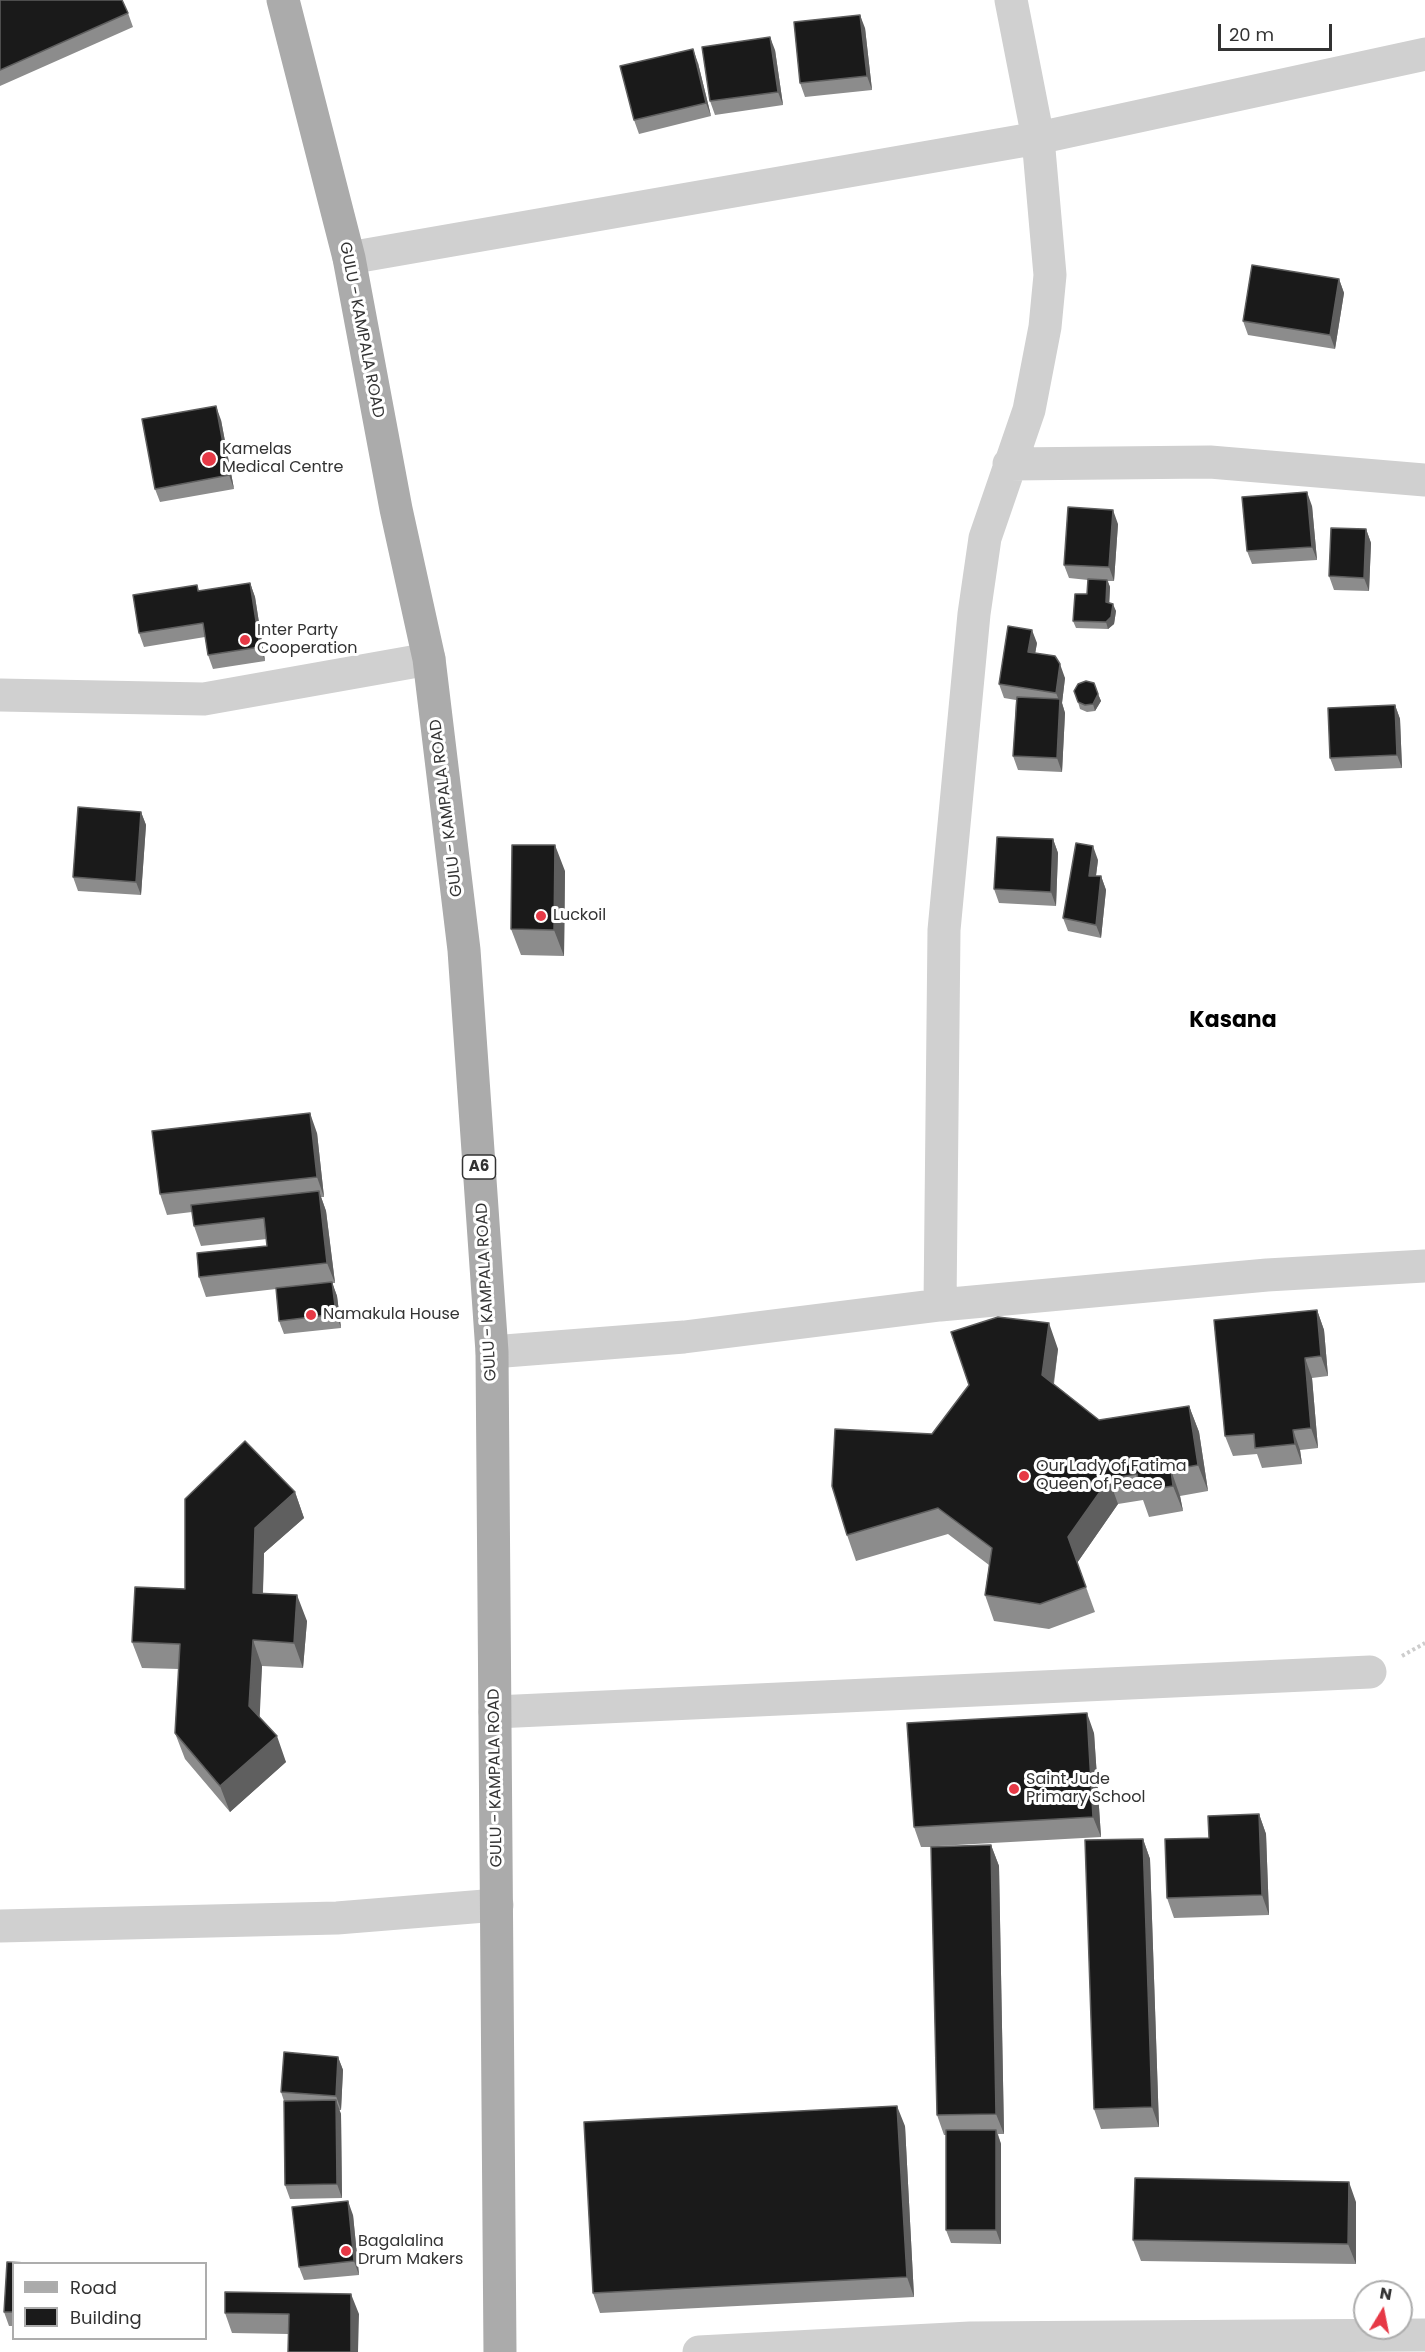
<!DOCTYPE html>
<html>
<head>
<meta charset="utf-8">
<style>
	body { margin:0 }
	#map { position:relative; width:1425px; height:2352px; overflow:hidden; background:#fff; font-family:Poppins,sans-serif }
	canvas { display:block }
	.legend { position:absolute; left:12px; top:2262px; width:195px; height:78px; box-sizing:border-box; background:#fff; border:2px solid #adadad; margin:0; padding:8px 10px; list-style:none; font-size:18px; color:#333 }
	.legend li { display:flex; align-items:center; gap:12px; height:30px }
	.legend b { width:30px; border:2px solid #adadad }
	.north { position:absolute; left:1353px; top:2280px; width:60px; height:60px; box-sizing:border-box; background:#fff; border:2px solid #adadad; border-radius:50%; rotate:10deg; font-size:16px; font-weight:700; line-height:24px; text-align:center; color:#333 }
	.north::after { content:''; display:block; margin:auto; width:21px; height:27px; background:#e63946; clip-path:polygon(50% 0,100% 100%,50% 72%,0 100%) }
	.scale { position:absolute; left:1218px; top:24px; width:114px; height:27px; box-sizing:border-box; border:3px solid #333; border-top:0; padding-left:8px; font-size:18px; line-height:21px; white-space:nowrap; color:#333; -webkit-text-stroke:4px #fff; paint-order:stroke }
</style>
</head>
<body>
<div id="map">
<canvas width="1425" height="2352"></canvas>
<ul class="legend">
<li><b style="height:8px;background:#ababab"></b>Road</li>
<li><b style="height:16px;background:#1a1a1a"></b>Building</li>
</ul>
<div class="north">N</div>
<div class="scale">20 m</div>
</div>
<script>
const context = document.querySelector('canvas').getContext('2d');
context.lineJoin = 'round';
function stroke(path, color, width, dash) { context.strokeStyle = color; context.lineWidth = width; context.lineCap = dash ? 'butt' : 'round'; context.setLineDash(dash || []); context.stroke(path); }
function fillPath(path, color) { context.fillStyle = color; context.fill(path, 'evenodd'); }
function drawText(font, color, halo, rows, align = 'center') {
  context.font = font + ' Poppins,sans-serif'; context.lineWidth = 6; context.setLineDash([]); context.textBaseline = 'middle'; context.strokeStyle = halo; context.fillStyle = color; for (const [text, x, y, turn = 0] of rows) {
    context.save(); context.translate(x, y); context.rotate((+turn || 0) * Math.PI / 180); context.textAlign = isNaN(turn) ? turn : align; if (halo) context.strokeText(text, 0, 0); context.fillText(text, 0, 0); context.restore();
  }
}
stroke(new Path2D(`
	M1402 1656 1425 1643`), '#cdcdcd', 4, [3, 3]);
stroke(new Path2D(`
	M349 258 1038 138 1425 54
	M1009 464 1210 462 1425 480
	M0 695 204 699 429 659
	M940 1305 944 930 974 614 985 538 1029 410 1045 327 1050 275 1038 138 1011 0
	M492 1352 684 1337 940 1305 1267 1275 1425 1266
	M495 1712 1370 1672
	M0 1926 337 1918 497 1905
	M699 2352 970 2338 1425 2335`), '#d0d0d0', 33);
stroke(new Path2D(`
	M283 0 349 258 396 509 429 659 464 950 492 1352 500 2352`), '#ababab', 33);
fillPath(new Path2D(`
	M0 0 128 13 133 27 0 86Z
	M865 28 872 90 805 97 800 83Z
	M775 50 783 105 715 115 710 101Z
	M698 63 711 116 639 134 634 120Z
	M1339 279 1344 293 1335 349 1248 335 1243 321Z
	M221 420 234 489 160 502 155 489Z
	M1312 506 1317 560 1252 564 1247 551Z
	M1118 524 1114 581H1108L1110 587 1109 603 1116 611 1114 624 1108 629 1076 628 1073 621 1087 594 1088 580 1069 578 1064 565Z
	M1366 529 1371 543 1369 591 1334 590 1329 576Z
	M250 583 255 597 265 661 213 669 208 655 205 637 144 647 139 633 197 585 199 591Z
	M1037 643 1035 653 1065 678 1062 703 1065 713 1062 772 1018 770 1013 756 1016 700 1004 698 999 684Z
	M1098 694 1101 701 1095 711 1087 712 1080 709 1078 702Z
	M1395 705 1400 719 1402 768 1335 771 1330 758Z
	M141 812 146 825 141 895 78 891 73 877Z
	M1053 839 1058 853 1056 906 999 903 994 889Z
	M1098 860 1096 876H1101L1106 890 1101 938 1068 931 1063 918Z
	M565 871 564 956 521 955 511 929Z
	M317 1133 324 1197H321L326 1211 335 1283H332L337 1296 341 1328 284 1334 279 1321 276 1289 206 1297 199 1277 267 1246V1239L201 1246 194 1226 192 1212 167 1215 160 1194Z
	M1317 1310 1324 1330 1328 1376 1312 1378 1318 1448 1300 1450 1302 1464 1262 1468 1257 1454 1233 1456 1225 1436Z
	M1058 1349 1054 1384 1099 1420 1189 1406 1199 1432 1208 1491 1180 1496 1183 1511 1149 1517 1143 1500 1118 1504 1077 1563 1095 1612 1049 1629 994 1621 985 1595 989 1565 948 1534 856 1561 847 1535 932 1434Z
	M295 1492 304 1518 264 1553 263 1593 307 1621 303 1668 262 1666 259 1717 286 1762 230 1812 185 1759 175 1733 179 1669 142 1668 132 1642Z
	M1094 1733 1101 1837 938 1846 991 1845 999 1866 1004 2134H998L1001 2144V2244L951 2243 946 2230V2135H944L937 2115 931 1847H921L914 1827Z
	M1259 1814 1266 1834 1269 1915 1174 1918 1167 1898 1209 1838Z
	M1143 1839 1150 1859 1159 2127 1101 2129 1094 2109Z
	M338 2057 343 2070 341 2110H339L341 2114 342 2198 290 2199 285 2185 284 2101 281 2092Z
	M905 2126 914 2297 600 2313 593 2293Z
	M1356 2202V2264L1141 2261 1133 2240Z
	M353 2215 359 2275 304 2280 299 2267Z
	M14 2264V2326H9L4 2312Z
	M225 2313 359 2314 288 2334 232 2333Z`), '#8c8c8c');
fillPath(new Path2D(`
	M860 15 865 28 872 90 867 76Z
	M770 37 775 50 783 105 778 92Z
	M693 49 698 63 711 116 706 103Z
	M1339 279 1344 293 1335 349 1330 335Z
	M216 406 221 420 234 489 229 475Z
	M1307 492 1312 506 1317 560 1312 547Z
	M1113 510 1118 524 1114 581 1109 567Z
	M1366 529 1371 543 1369 591 1364 578Z
	M1107 580 1110 587 1109 609 1106 602Z
	M250 583 255 597 265 661 260 647Z
	M1113 604 1116 611 1114 624 1108 629 1106 622Z
	M1032 630 1037 643 1033 666 1028 652Z
	M1060 664 1065 678 1062 703 1065 713 1062 772 1057 758 1060 703 1056 693Z
	M1098 694 1101 701 1095 711 1093 704Z
	M1395 705 1400 719 1402 768 1397 755Z
	M141 812 146 825 141 895 136 882Z
	M1053 839 1058 853 1056 906 1051 892Z
	M555 845 565 871 564 956 554 930Z
	M1093 846 1098 860 1094 890 1089 876Z
	M1101 876 1106 890 1101 938 1096 925Z
	M310 1113 317 1133 324 1197 317 1177Z
	M319 1191 326 1211 335 1283 327 1263Z
	M332 1282 337 1296 341 1328 336 1314Z
	M1317 1310 1324 1330 1328 1376 1321 1356Z
	M1049 1323 1058 1349 1051 1401 1042 1375Z
	M1305 1358 1312 1378 1318 1448 1311 1428Z
	M1189 1406 1199 1432 1208 1491 1198 1465Z
	M1293 1430 1300 1450 1302 1464 1295 1444Z
	M1171 1470 1180 1496 1183 1511 1173 1486Z
	M1109 1479 1118 1504 1077 1563 1095 1612 1068 1537Z
	M295 1492 304 1518 264 1553 262 1619 253 1593 255 1528Z
	M297 1595 307 1621 303 1668 294 1643Z
	M253 1640 262 1666 259 1732 249 1706Z
	M1087 1713 1094 1733 1101 1837 1093 1817Z
	M277 1736 286 1762 230 1812 220 1786Z
	M1259 1814 1266 1834 1269 1915 1262 1895Z
	M1143 1839 1150 1859 1159 2127 1152 2107Z
	M991 1845 999 1866 1004 2134 996 2114Z
	M338 2057 343 2070 341 2110 336 2096Z
	M336 2100 341 2114 342 2198 337 2184Z
	M897 2106 905 2126 914 2297 907 2277Z
	M996 2130 1001 2144V2244L996 2230Z
	M1349 2182 1356 2202V2264L1348 2244Z
	M348 2201 353 2215 359 2275 354 2261Z
	M351 2294 359 2314 358 2352H351Z`), '#5f5f5f');
const building = new Path2D(`
	M0 0H122L128 13 0 70Z
	M860 15 867 76 800 83 794 22Z
	M770 37 778 92 710 101 702 47Z
	M693 49 706 103 634 120 620 66Z
	M1252 265 1339 279 1330 335 1243 321Z
	M216 406 229 475 155 489 142 419Z
	M1307 492 1312 547 1247 551 1242 497Z
	M1068 507 1113 510 1109 567 1064 565Z
	M1331 528 1366 529 1364 578 1329 576Z
	M1088 579 1107 580 1106 602 1113 604 1111 617 1106 622 1073 621 1075 594H1087Z
	M250 583 260 647 208 655 203 623 139 633 133 595 197 585 198 591Z
	M1008 626 1032 630 1028 652 1055 656 1060 664 1056 693 999 684Z
	M1086 681 1094 683 1098 694 1093 704 1085 705 1078 702 1074 691 1078 684Z
	M1017 697 1060 699 1057 758 1013 756Z
	M1395 705 1397 755 1330 758 1328 708Z
	M78 807 141 812 136 882 73 877Z
	M997 837 1053 839 1051 892 994 889Z
	M1076 843 1093 846 1089 876H1101L1096 925 1063 918Z
	M512 845H555L554 930 511 929Z
	M310 1113 317 1177 160 1194 152 1131Z
	M319 1191 327 1263 199 1277 197 1253 267 1246 264 1218 194 1226 191 1205Z
	M332 1282 336 1314 279 1321 276 1288Z
	M1317 1310 1321 1356 1305 1358 1311 1428 1293 1430 1295 1444 1255 1448 1254 1434 1225 1436 1214 1320Z
	M998 1317 1049 1323 1042 1375 1099 1420 1189 1406 1198 1465 1171 1470 1173 1486 1140 1491 1137 1474 1109 1479 1068 1537 1086 1587 1040 1604 985 1595 992 1548 938 1508 847 1535 832 1486 835 1429 932 1434 969 1385 951 1332Z
	M245 1441 295 1492 255 1528 253 1593 297 1595 294 1643 253 1640 249 1706 277 1736 220 1786 175 1733 180 1644 132 1642 135 1587 185 1589V1499Z
	M1087 1713 1093 1817 914 1827 907 1723Z
	M1259 1814 1262 1895 1167 1898 1165 1839 1209 1838 1208 1816Z
	M1143 1839 1152 2107 1094 2109 1085 1840Z
	M991 1845 996 2114 937 2115 931 1847Z
	M284 2052 338 2057 336 2096 281 2092Z
	M336 2100 337 2184 285 2185 284 2101Z
	M897 2106 907 2277 593 2293 584 2122Z
	M946 2130H996V2230H946Z
	M1135 2178 1349 2182 1348 2244 1133 2240Z
	M348 2201 354 2261 299 2267 292 2207Z
	M7 2262 47 2264H14V2312H4Z
	M225 2292 351 2294V2352H288L289 2314 225 2313Z`);
fillPath(building, '#1a1a1a');
stroke(building, '#5f5f5f', 1.5);
for (const [x, y, r, color] of [
	[209,459,8,"#e63946"],
	[245,640,6,"#e63946"],
	[541,916,6,"#e63946"],
	[311,1315,6,"#e63946"],
	[1024,1476,6,"#e63946"],
	[1014,1789,6,"#e63946"],
	[346,2251,6,"#e63946"]
]) { const dot = new Path2D(); dot.arc(x, y, r, 0, 2 * Math.PI); context.fillStyle = color; context.fill(dot); stroke(dot, '#fff', 2); }
for (const [x, y, w] of [
	[479,1167,33]
]) { const box = new Path2D(); box.roundRect(x - w / 2, y - 12, w, 24, 4.5); context.fillStyle = '#fff'; context.fill(box); stroke(box, '#333', 1.5); }
drawText('bold 15px', '#333', null, [
	["A6",479,1167]
]);
drawText('16px', '#333', '#fff', [
	["GULU - KAMPALA ROAD",361,330,79],
	["GULU - KAMPALA ROAD",447,808,-97],
	["GULU - KAMPALA ROAD",487,1292,-93],
	["GULU - KAMPALA ROAD",496,1778,-91]
]);
drawText('16px', '#333', '#fff', [
	["Kamelas",222,450],
	["Medical Centre",222,468],
	["Inter Party",257,631],
	["Cooperation",257,649],
	["Luckoil",553,916],
	["Namakula House",323,1315],
	["Our Lady of Fatima",1036,1467],
	["Queen of Peace",1036,1485],
	["Saint Jude",1026,1780],
	["Primary School",1026,1798],
	["Bagalalina",358,2242],
	["Drum Makers",358,2260]
], 'left');
drawText('bold 22px', '#000', '#fff', [
	["Kasana",1233,1021]
]);
</script>
</body>
</html>
